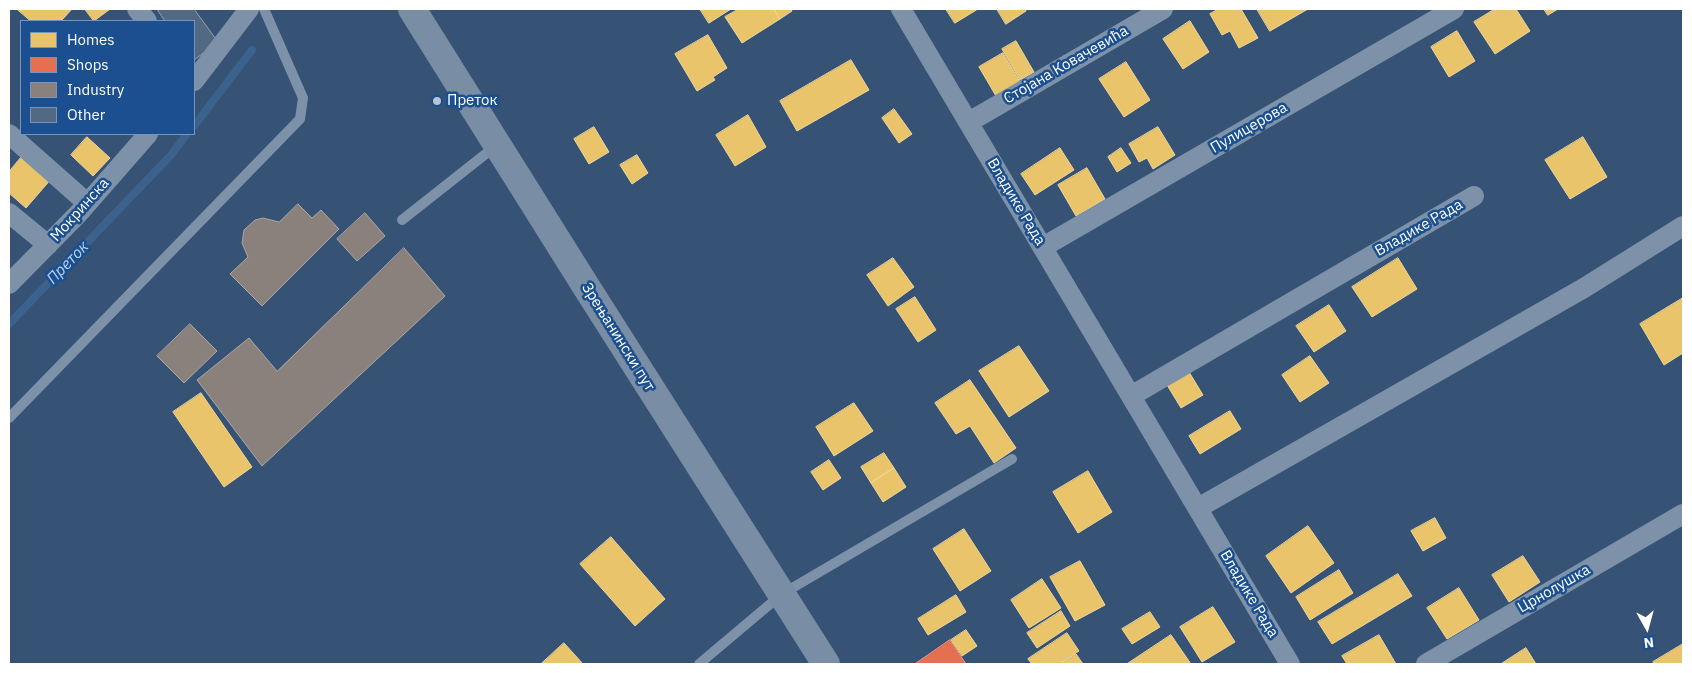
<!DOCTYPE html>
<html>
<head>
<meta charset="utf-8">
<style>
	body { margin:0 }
	#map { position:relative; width:1692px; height:673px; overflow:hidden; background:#365274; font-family:"IBM Plex Sans",sans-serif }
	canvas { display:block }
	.frame { position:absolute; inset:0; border:10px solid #fff; pointer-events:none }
	.legend { position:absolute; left:20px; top:20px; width:175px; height:115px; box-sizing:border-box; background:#1b4f8f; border:1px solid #7695bc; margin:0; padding:6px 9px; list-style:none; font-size:15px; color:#fff }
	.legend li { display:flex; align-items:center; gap:10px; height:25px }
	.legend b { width:25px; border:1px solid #7695bc }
	.north { position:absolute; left:1622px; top:603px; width:50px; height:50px; -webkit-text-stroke:4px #1b4f8f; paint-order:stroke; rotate:173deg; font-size:14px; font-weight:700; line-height:20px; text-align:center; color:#fff }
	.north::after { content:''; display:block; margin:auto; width:18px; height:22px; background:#fff; clip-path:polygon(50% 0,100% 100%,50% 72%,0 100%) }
</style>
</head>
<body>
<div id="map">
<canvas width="1692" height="673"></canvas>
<div class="frame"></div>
<ul class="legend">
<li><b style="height:14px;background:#e9c46a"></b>Homes</li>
<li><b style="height:14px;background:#e76f51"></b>Shops</li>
<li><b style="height:14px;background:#8a817c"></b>Industry</li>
<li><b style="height:14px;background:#526984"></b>Other</li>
</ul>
<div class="north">N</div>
</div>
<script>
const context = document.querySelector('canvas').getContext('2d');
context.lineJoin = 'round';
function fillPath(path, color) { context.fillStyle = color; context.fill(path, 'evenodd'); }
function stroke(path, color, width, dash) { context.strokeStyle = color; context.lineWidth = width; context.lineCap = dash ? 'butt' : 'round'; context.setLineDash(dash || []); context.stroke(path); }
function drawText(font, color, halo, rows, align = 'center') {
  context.font = font + ' "IBM Plex Sans",sans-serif'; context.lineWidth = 5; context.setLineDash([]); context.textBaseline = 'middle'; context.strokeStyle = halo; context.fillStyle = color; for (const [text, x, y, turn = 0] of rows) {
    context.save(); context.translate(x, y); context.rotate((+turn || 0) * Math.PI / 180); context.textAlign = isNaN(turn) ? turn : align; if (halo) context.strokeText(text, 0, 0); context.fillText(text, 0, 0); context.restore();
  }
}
const homes = new Path2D(`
	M17 9H72L61 21H31Z
	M85 9H110L94 21Z
	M700 9H731L709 23Z
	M739 9H774L780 19 742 43 725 17Z
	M774 9H791L792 11 780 19Z
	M946 9H978L955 23Z
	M997 9H1025L1026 11 1006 24Z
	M1219 9H1241L1258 38 1239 48 1230 31 1222 35 1210 14Z
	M1257 9H1308L1270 31Z
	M1495 9H1516L1530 31 1495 54 1474 22Z
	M1544 9H1558L1548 15Z
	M1190 21 1209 52 1183 69 1163 39Z
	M1457 31 1475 61 1449 77 1431 47Z
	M708 35 727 68 713 77 715 80 697 91 675 54Z
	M1016 41 1034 72 1020 80 1002 49Z
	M1003 53 1020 82 996 96 979 67Z
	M851 60 869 90 797 131 780 101Z
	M1126 62 1150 100 1124 117 1099 79Z
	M894 109 912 134 899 143 882 118Z
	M748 115 766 147 735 166 716 135Z
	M594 127 609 152 589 164 574 139Z
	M1158 127 1175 155 1153 169 1147 158 1139 162 1129 144Z
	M87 137 110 158 93 176 71 155Z
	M1583 137 1607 177 1570 199 1545 160Z
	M1060 148 1074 170 1035 195 1021 174Z
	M1121 148 1131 163 1117 172 1108 157Z
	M24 154 52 178 26 208 9 193V172Z
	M637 155 648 173 632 184 620 165Z
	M1087 168 1105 199 1076 216 1058 185Z
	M893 258 914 287 888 306 867 275Z
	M1398 258 1417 289 1372 317 1352 287Z
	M915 297 936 330 918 342 896 309Z
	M1683 298V353L1664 365 1640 324Z
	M1329 305 1346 331 1314 352 1296 326Z
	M1019 346 1049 391 1009 417 979 371Z
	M1310 356 1329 383 1300 402 1282 375Z
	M1189 372 1203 395 1181 408 1167 385Z
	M970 380 1016 448 994 463 970 426 956 434 935 403Z
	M201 393 252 467 224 487 173 412Z
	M854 403 873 431 834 456 816 427Z
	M1230 411 1241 429 1200 454 1189 436Z
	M884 453 894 468 871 483 861 467Z
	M829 460 841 478 823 490 811 472Z
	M894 468 906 487 883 502 871 483Z
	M1088 471 1112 512 1078 533 1053 492Z
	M1435 518 1446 538 1423 551 1411 531Z
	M1308 526 1334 563 1291 593 1266 556Z
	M964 529 991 571 960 591 933 549Z
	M611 537 665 599 635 626 580 564Z
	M1523 556 1540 582 1509 602 1492 575Z
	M1080 561 1105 605 1075 621 1050 577Z
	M1339 570 1353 593 1310 620 1296 597Z
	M1398 574 1412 596 1332 644 1318 622Z
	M1042 579 1061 608 1029 628 1011 600Z
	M1459 588 1479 620 1447 639 1427 608Z
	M956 595 966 612 928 635 918 619Z
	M1213 607 1235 642 1202 662 1180 627Z
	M1061 611 1070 626 1037 648 1027 633Z
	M1150 612 1160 627 1132 644 1122 629Z
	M966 630 977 646 962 656 951 640Z
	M1067 633 1079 651 1059 664H1032L1028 659Z
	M1171 635 1191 664H1127Z
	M1379 635 1396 664H1347L1342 656Z
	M564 643 583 664H541Z
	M1683 644V664H1654L1653 662Z
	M1526 648 1536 664H1501Z
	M1076 654 1083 664H1060Z`);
fillPath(homes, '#e9c46a');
stroke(homes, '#f0d697', 1);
const shops = new Path2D(`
	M950 640 966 664H915Z`);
fillPath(shops, '#e76f51');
stroke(shops, '#ee9a85', 1);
const industry = new Path2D(`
	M298 204 312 218 321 210 339 229 262 306 230 274 248 257 242 243 244 230 255 220 263 218 279 222Z
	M365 213 385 236 357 261 337 239Z
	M404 248 445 296 262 466 197 380 249 338 277 371Z
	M190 324 217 351 184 383 157 356Z`);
fillPath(industry, '#8a817c');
stroke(industry, '#ada7a3', 1);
stroke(new Path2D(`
	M194 126 252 50
	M9 324 171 155 187 134`), '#3b618d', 8);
const building = new Path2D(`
	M161 9H194L218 42 194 60V21H165L158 11Z`);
fillPath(building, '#526984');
stroke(building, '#92a2b6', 1);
stroke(new Path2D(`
	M402 220 497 145
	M9 418 300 119 303 98 264 9
	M699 664 782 594 1012 459`), '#7d92a8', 10);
stroke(new Path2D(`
	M137 9 147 21
	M901 9 1290 664
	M194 81 249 9
	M969 122 1163 9
	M9 134 87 203
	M9 213 48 245
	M1043 247 1454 9
	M9 284 78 214 148 134
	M1131 396 1474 196
	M1198 508 1584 288 1683 226
	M1426 664 1683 514`), '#7d92a8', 20);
stroke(new Path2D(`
	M412 9 587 288 826 664`), '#798da4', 28);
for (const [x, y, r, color] of [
	[437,101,5,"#b9c2ce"]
]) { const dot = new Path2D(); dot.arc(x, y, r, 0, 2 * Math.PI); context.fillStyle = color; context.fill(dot); stroke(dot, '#1b4f8f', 2); }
drawText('15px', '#fff', '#1b4f8f', [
	["Стојана Ковачевића",1066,65,-30],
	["Пулицерова",1249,128,-30],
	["Владике Рада",1016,202,59],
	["Мокринска",80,210,-48],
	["Владике Рада",1419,228,-30],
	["Зрењанински пут",618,337,58],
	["Црнолушка",1554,589,-30],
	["Владике Рада",1249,594,59]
]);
drawText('15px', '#fff', '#1b4f8f', [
	["Преток",447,101]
], 'left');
drawText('italic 16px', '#b5d3f5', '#1b4f8f', [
	["Преток",68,263,-46]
]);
</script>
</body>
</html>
